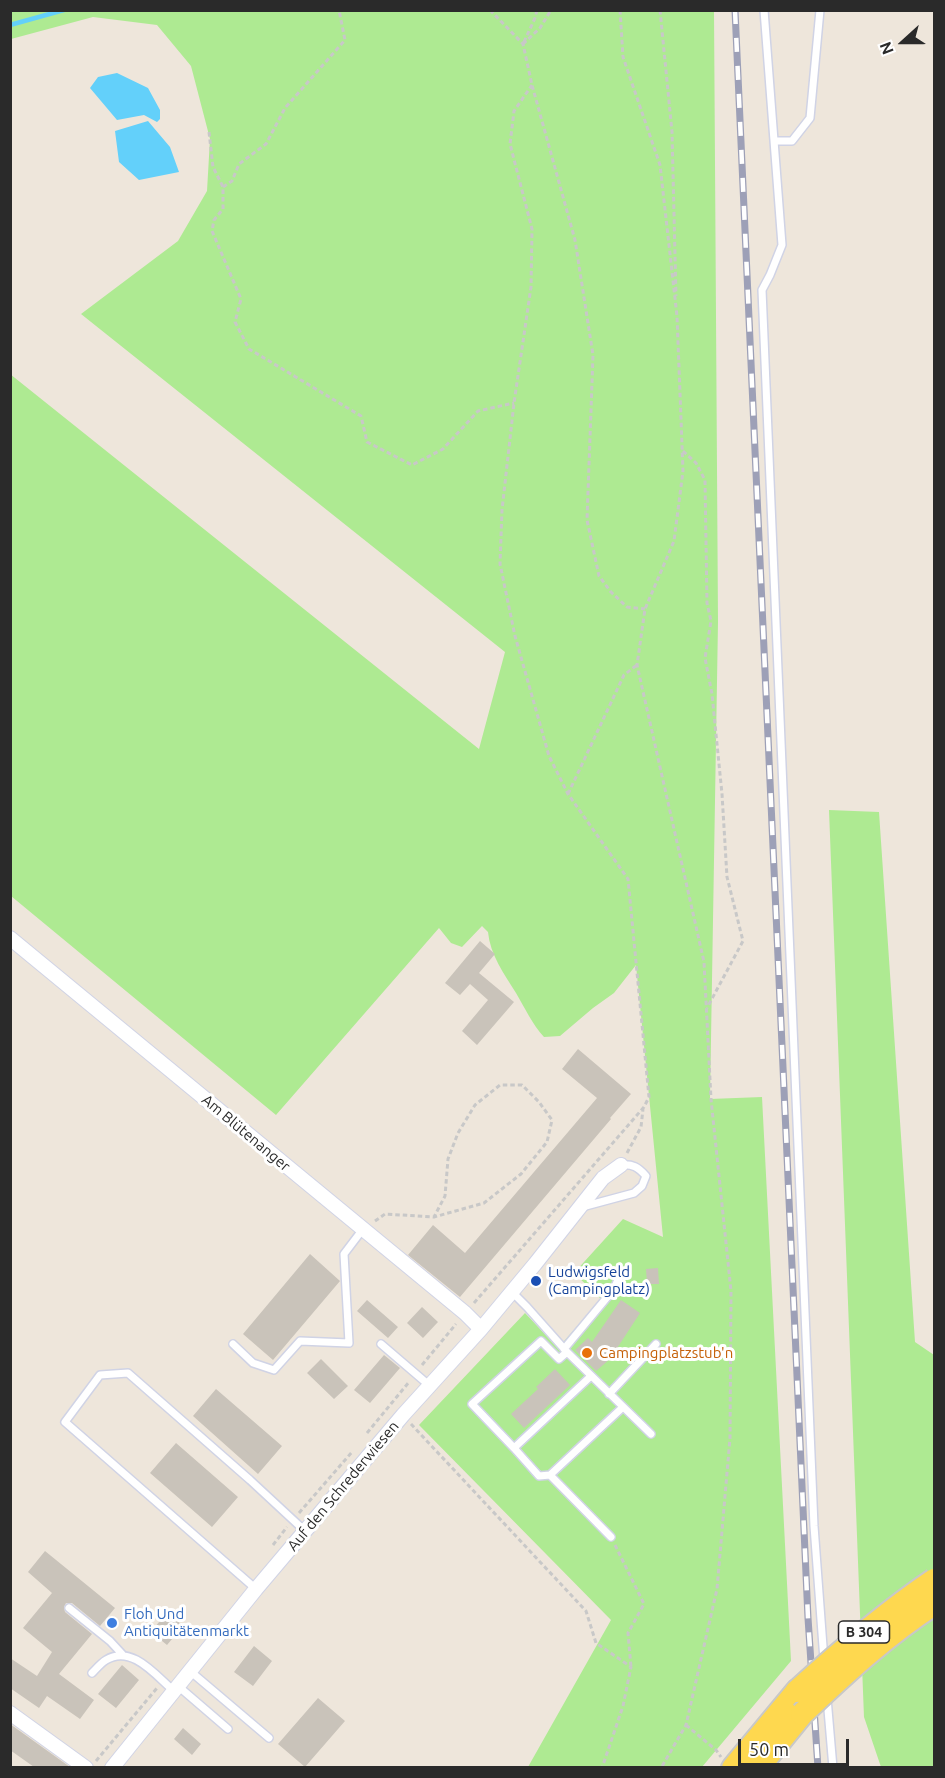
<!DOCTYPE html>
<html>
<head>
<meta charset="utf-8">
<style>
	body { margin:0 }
	#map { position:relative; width:945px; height:1778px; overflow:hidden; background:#eee6db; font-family:Ubuntu,sans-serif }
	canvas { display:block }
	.frame { position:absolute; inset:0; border:12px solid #2a2a2a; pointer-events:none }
	.north { position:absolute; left:873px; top:12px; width:60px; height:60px; -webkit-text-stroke:4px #fff; paint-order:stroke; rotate:249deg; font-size:16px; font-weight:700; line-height:24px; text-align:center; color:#2a2a2a }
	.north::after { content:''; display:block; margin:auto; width:21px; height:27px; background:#2a2a2a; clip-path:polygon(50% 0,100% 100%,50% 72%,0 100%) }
	.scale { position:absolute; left:738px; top:1739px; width:111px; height:27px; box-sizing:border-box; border:3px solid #2a2a2a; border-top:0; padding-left:8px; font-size:18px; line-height:21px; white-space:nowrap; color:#2a2a2a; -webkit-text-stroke:4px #fff; paint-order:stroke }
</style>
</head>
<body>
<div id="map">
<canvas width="945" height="1778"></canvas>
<div class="frame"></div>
<div class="north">N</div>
<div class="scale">50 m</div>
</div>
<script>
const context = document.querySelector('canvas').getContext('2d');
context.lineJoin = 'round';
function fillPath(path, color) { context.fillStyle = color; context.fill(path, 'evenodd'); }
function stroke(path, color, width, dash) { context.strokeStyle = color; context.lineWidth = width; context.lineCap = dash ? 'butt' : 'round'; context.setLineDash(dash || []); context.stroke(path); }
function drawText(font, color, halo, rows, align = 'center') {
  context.font = font + ' Ubuntu,sans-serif'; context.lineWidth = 6; context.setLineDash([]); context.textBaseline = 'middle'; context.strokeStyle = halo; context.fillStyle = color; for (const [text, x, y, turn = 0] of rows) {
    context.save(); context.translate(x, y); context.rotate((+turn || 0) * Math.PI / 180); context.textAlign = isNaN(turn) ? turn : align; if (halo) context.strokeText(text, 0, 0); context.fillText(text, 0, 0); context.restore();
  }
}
fillPath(new Path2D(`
	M11 11H714L718 622 710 1099 762 1097 791 1661 702 1767H528L611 1620 419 1425 525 1313 558 1348 601 1299 574 1273 623 1219 663 1237 636 965 614 993 593 1008 560 1036 544 1037C532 1024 525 1008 516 993 504 974 490 954 488 932L482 926 462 947 451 943 439 928 276 1115 11 896 10 374 479 749 505 652 81 314 178 241 207 191 210 139 191 66 157 25 93 17 11 39Z
	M829 810 879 812 915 1342 934 1355V1767H881L864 1717Z`), '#aeea92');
fillPath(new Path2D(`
	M117 73 148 88 160 110V119L157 122 144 115 117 120 90 88 98 77Z
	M148 121 170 147 179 172 139 180 119 162 115 131Z`), '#63d0fa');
stroke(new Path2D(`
	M10 25 64 10`), '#63d0fa', 4.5);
fillPath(new Path2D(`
	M480 941 495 954 479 973 514 1002 477 1045 462 1031 488 1000 470 984 460 995 445 983Z
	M578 1049 631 1094 610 1118 611 1119 460 1297 408 1255 433 1225 465 1253 597 1098 562 1069Z
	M310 1254 340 1281 273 1360 243 1334Z
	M658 1268 659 1284H647L646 1269Z
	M367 1300 398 1327 388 1338 357 1311Z
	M621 1300 640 1313 610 1359 596 1371 575 1350 588 1338 592 1342Z
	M422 1307 438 1322 423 1338 407 1323Z
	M384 1355 400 1368 370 1403 354 1390Z
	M321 1359 348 1386 334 1399 307 1373Z
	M555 1369 570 1385 524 1428 511 1414 538 1389 536 1387Z
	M216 1389 282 1446 258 1474 193 1416Z
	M176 1443 238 1497 212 1527 150 1473Z
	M45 1551 115 1608 100 1626 72 1603H66L64 1607 65 1612 92 1634 59 1674 94 1700 80 1719 47 1696 39 1708 10 1688V1658L37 1676 52 1652 23 1628 52 1593 28 1572Z
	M167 1612 183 1626 167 1645 151 1632Z
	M254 1646 272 1661 253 1686 234 1672Z
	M122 1665 139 1680 116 1708 98 1694Z
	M318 1698 345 1721 305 1767 278 1744Z
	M10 1724 70 1767H34L10 1750Z
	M183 1728 201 1744 192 1755 174 1739Z`), '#c9c3ba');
const service = new Path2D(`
	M764 10 782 245 770 275 762 290 814 1526 824 1660
	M774 141H792L810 118 820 10
	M582 1207 634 1193 642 1186 646 1176C638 1167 633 1164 621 1165
	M512 1292 527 1307 567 1352 651 1434
	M233 1344 253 1363 274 1370 300 1341 349 1343 344 1254 363 1229
	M381 1344 430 1386
	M564 1349 614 1289 620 1275
	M591 1376 514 1448 539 1476 550 1475 623 1407
	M609 1394 656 1344
	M514 1448 472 1404 541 1341 559 1359 567 1352
	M550 1475 611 1537
	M256 1589 65 1422 100 1375 128 1373 250 1480 305 1531
	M69 1608 110 1641 122 1654
	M190 1671 269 1738
	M92 1673C96 1669 101 1663 106 1660 132 1644 156 1676 174 1691
	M178 1686 228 1729
	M827 1698 833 1768`);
const minor = new Path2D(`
	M10 938 465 1313 481 1329
	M10 1713 86 1768
	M112 1768 256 1589 403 1415 481 1329 535 1264 603 1178 621 1165`);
const primary = new Path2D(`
	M733 1768 797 1691
	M758 1768 802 1714`);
stroke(service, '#d0d3e5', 10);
stroke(minor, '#d0d3e5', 16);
stroke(primary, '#c8c8c8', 26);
stroke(new Path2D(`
	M490 10 523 44 532 85 575 240 593 355 587 520 599 576 611 592 627 607 645 609
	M620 10 623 57 660 165 677 316 683 471 674 541 645 609 637 665 704 962 711 1099 731 1291 730 1438 717 1589 686 1725 661 1768
	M660 10 672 132 676 296
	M524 42 535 18 537 10
	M523 44 540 28 551 10
	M209 132 213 167 223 187V209L214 220 212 231 241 299 235 322 249 349 361 416 367 442 412 465 443 449 478 411 514 403
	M223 187 232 181 239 164 266 144 285 108 345 40 339 10
	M683 451 696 463 705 480 707 603 711 621 705 658 712 694 722 794 727 877 743 941 707 1008
	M568 794 624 675 637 665
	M627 1153 641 1127 643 1109
	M375 1221 385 1214 434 1217 484 1203 521 1174 547 1142 552 1120 539 1102 522 1085H500L475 1105 458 1133 448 1159 445 1196 434 1217
	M474 1303 644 1107 649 1097 628 879 568 794 549 756 515 636 500 564 502 510 514 403 531 287 532 229 510 144 514 111 532 85
	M422 1365 456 1324
	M411 1424 586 1611 596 1643 631 1667 623 1706 602 1768
	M367 1433 409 1382
	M299 1513 352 1452
	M273 1545 287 1527
	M615 1545 644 1604 628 1633 631 1667
	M686 1725 716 1750 721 1757
	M96 1761 157 1688`), '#c8c8c8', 3, [4.5, 3]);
stroke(service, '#fff', 7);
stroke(minor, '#fff', 14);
stroke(primary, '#fed84f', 22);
const rail = new Path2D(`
	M735 10 808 1618 818 1768`);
stroke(rail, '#9da0b7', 7);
stroke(rail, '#fff', 4.5, [14]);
const primaryBridge = new Path2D(`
	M797 1691C841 1651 885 1613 934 1580
	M802 1714C844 1674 886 1635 934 1604`);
stroke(primaryBridge, '#c8c8c8', 26, []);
stroke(primaryBridge, '#fed84f', 22);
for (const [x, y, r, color] of [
	[536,1281,6,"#1a4fb4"],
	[587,1353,6,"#e8710a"],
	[112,1623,6,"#3f7fe0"]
]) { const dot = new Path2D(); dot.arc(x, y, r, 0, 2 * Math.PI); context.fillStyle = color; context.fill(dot); stroke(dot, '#fff', 2); }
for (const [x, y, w] of [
	[864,1632,51]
]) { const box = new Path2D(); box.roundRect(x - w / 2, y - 11, w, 22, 4.5); context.fillStyle = '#fff'; context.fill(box); stroke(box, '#2a2a2a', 1.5); }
drawText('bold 14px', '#2a2a2a', null, [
	["B 304",864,1632]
]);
drawText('15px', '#2a2a2a', '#fff', [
	["Am Blütenanger",246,1133,40],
	["Auf den Schrederwiesen",343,1486,-50]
]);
drawText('15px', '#164399', '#fff', [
	["Ludwigsfeld",548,1272],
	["(Campingplatz)",548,1289]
], 'left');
drawText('15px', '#c56008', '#fff', [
	["Campingplatzstub'n",599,1353]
], 'left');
drawText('15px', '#366cbe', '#fff', [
	["Floh Und",124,1614],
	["Antiquitätenmarkt",124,1631]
], 'left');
</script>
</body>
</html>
